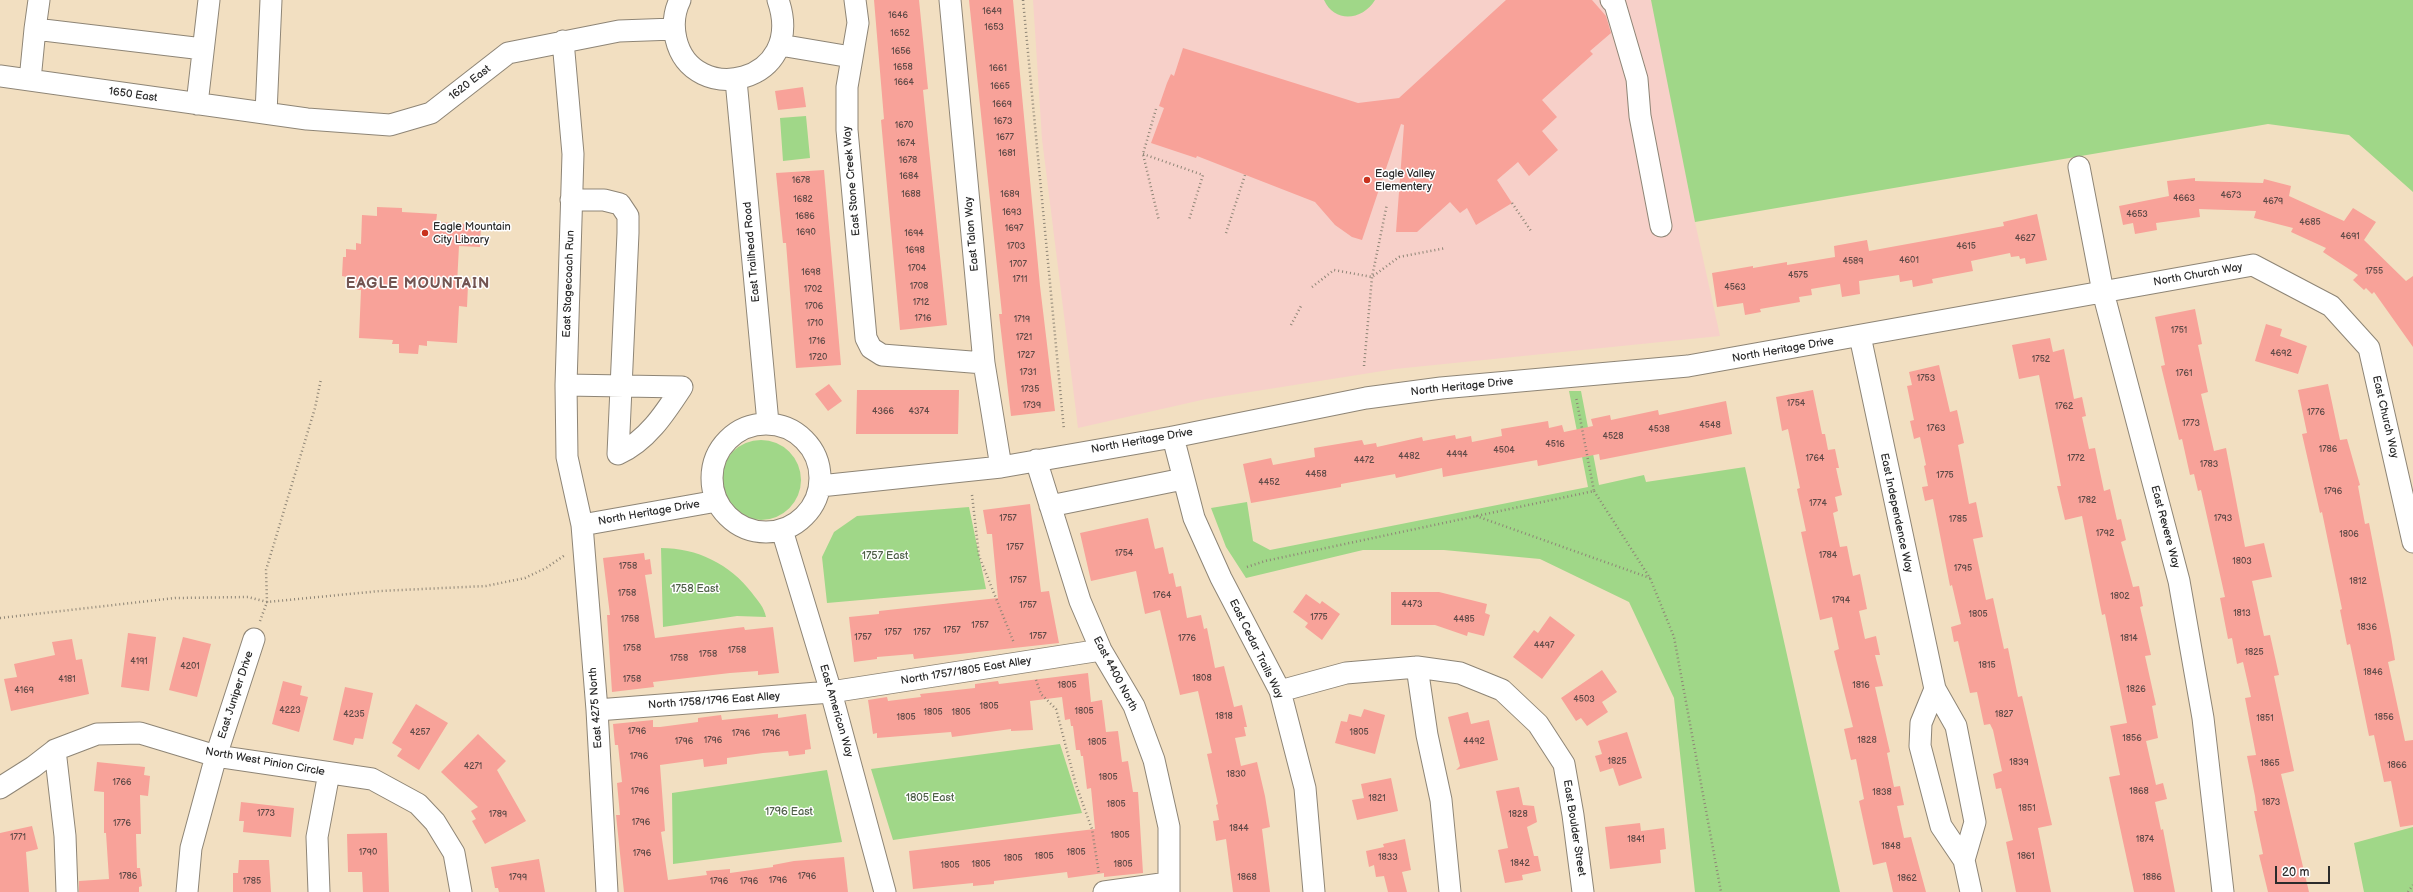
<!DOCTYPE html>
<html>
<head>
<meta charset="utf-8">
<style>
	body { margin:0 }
	#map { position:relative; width:2413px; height:892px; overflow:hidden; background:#f2dfc1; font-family:"Balsamiq Sans",sans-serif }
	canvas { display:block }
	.scale { position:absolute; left:2275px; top:866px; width:55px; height:18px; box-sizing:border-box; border:2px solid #2b2b2b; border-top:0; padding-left:5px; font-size:12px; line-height:14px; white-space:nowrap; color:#2b2b2b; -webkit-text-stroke:3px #fff; paint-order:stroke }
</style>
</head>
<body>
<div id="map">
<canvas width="2413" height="892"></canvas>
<div class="scale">20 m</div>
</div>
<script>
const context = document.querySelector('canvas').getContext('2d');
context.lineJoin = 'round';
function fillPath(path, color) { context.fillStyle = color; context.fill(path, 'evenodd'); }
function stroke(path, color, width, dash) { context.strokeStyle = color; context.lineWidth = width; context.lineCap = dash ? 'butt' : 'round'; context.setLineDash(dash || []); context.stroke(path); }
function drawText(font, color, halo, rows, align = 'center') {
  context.font = font + ' "Balsamiq Sans",sans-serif'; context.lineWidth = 3; context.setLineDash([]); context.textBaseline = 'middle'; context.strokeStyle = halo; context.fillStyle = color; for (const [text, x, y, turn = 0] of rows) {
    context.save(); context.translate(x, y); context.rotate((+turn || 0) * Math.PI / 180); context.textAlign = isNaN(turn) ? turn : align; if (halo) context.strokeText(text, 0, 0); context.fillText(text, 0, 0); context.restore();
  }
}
fillPath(new Path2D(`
	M1033 0H1652L1695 222 1720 336 1395 369 1206 399 1078 428 1042 139Z`), '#f7d0c9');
fillPath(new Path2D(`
	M1324 0H1375C1363 20 1335 24 1324 0Z
	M1651 0H2413V192L2349 135 2268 124 1695 222Z
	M806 116 810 158 783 161 780 118Z
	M1569 391H1581L1599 485 1644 475 1646 482 1745 467 1840 892H1695L1674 698 1629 602 1540 559 1444 550H1363L1246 578 1226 547 1211 508 1247 502 1253 541 1270 550 1588 487Z
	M721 480a40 40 0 1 1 80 0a40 40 0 1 1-80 0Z
	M969 507 986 589 827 603 822 557 834 532 857 516Z
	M661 548C697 548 730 564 752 593 758 601 764 607 766 617L737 616 663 627Z
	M1060 744 1082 813 893 840 871 769Z
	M827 770 842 842 673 864 672 793Z
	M2413 827V892H2364L2354 843Z`), '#a0d788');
fillPath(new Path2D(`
	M874 0H919L928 89 923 90 947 325 900 330 881 120 884 119Z
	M969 0H1013L1040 286 1055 411 1011 416 999 314H1002Z
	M1506 0H1592L1606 16 1611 33 1590 51 1593 54 1542 100 1557 117 1542 131 1558 150 1529 176 1518 162 1497 180 1512 203 1476 225 1467 208 1460 213 1450 202 1417 232H1396L1404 125 1401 124 1362 240 1352 237 1335 225 1315 202 1197 156 1196 158 1151 143 1164 108 1159 106 1167 83 1171 74 1174 76 1183 48 1358 103 1399 98Z
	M803 87 806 107 778 110 775 91Z
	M824 170 841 365 796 368 786 243H783L776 173Z
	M2195 178V181L2263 183 2264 179 2291 186 2289 196 2344 221 2353 208 2376 222 2364 240 2406 281 2413 276V347L2374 292 2372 294 2366 288 2364 290 2353 280 2358 275 2323 252 2326 248 2291 232 2293 228 2254 218 2256 211 2199 209 2200 217 2156 223 2157 230 2135 234 2133 223 2123 225 2119 206 2169 196 2167 181Z
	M377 207 402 208V212L437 214 436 222 481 225 480 247 459 246 457 284 468 285 467 307 459 306 457 343 427 341V346L419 345 418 354 399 353V344H392L393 340 359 338 361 290H357V285L346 284 347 277 342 276 343 257H346V249L356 250V243L361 244 362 215 377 216Z
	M2037 214 2047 260 2026 264 2025 258 2020 259 2019 256 2011 257 2010 253 1971 261 1973 271 1932 279 1933 283 1913 287 1912 280 1900 282 1899 275 1859 281 1860 294 1842 297 1840 284 1811 289 1812 295 1799 297 1800 302 1760 309 1761 312 1745 315 1743 303 1717 307 1712 273 1753 266V268L1787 262V265L1835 257 1834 246 1867 240 1869 251 1946 237 2004 226 2003 222Z
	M2195 309 2202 344 2198 345 2208 392 2201 394 2214 451 2226 448 2245 547 2264 543 2272 577 2252 581 2264 636 2270 635 2279 675 2274 676 2294 771 2281 774 2309 892H2268L2259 855 2263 854 2254 811H2257L2255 796 2247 756 2256 755 2245 698 2251 697 2243 662 2237 664 2232 638 2228 639 2220 598 2225 597 2201 490 2198 491 2194 474 2190 475 2182 439 2179 440 2161 366 2165 365 2155 317Z
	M2266 324 2282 329 2280 336 2307 346 2298 374 2255 361Z
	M2050 338 2053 352 2064 349 2074 399 2082 397 2086 416 2082 417 2089 449 2095 448 2104 491 2110 489 2117 520 2121 519 2126 540 2121 542 2133 587 2139 586 2143 606 2140 607 2151 655 2145 656 2156 705 2152 706 2158 738 2146 741 2156 785 2163 783 2167 799 2155 802 2161 830 2163 829 2175 892H2134L2109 777 2120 775 2110 726 2127 723 2105 614 2102 615 2082 516 2065 520 2057 486H2061L2039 375 2019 379 2012 345Z
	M1939 365 1950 412 1957 410 1964 443 1958 445 1969 504 1976 502 1983 537 1973 539 1986 600 1993 598 2004 649 2008 648 2018 697 2022 696 2052 825 2038 828 2051 892H2016L2006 842 2013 840 2001 788 1996 789 1993 774 2002 771 1993 730 1990 724 1984 725 1977 692 1970 693 1958 641 1954 642 1951 627 1961 624 1952 585 1950 586 1933 499 1925 501 1922 487 1928 486 1924 466 1926 465 1920 437 1914 439 1910 421 1914 420 1907 386 1912 385 1909 372Z
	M829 384 842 401 828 411 815 394Z
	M2328 384 2340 440 2347 439 2360 485 2358 486 2365 524 2369 523 2391 636 2395 660 2388 662 2405 741 2413 740V825L2400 827 2391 781 2384 782 2374 735 2369 736 2350 644 2347 645 2340 610 2342 609 2322 512 2320 513 2302 434 2307 433 2298 390Z
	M857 390H959L958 434H856Z
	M1813 390 1822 434H1825L1828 450 1835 449 1839 468H1836L1842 495 1835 497 1838 511 1833 513 1840 547 1847 546 1853 576 1860 574 1867 609 1859 611 1865 639 1876 636 1880 655H1875L1883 686 1875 687 1890 752 1887 753 1894 787 1900 786 1904 805 1897 806 1904 838 1911 837 1926 892H1893L1886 862 1873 865 1859 801 1864 799 1856 759 1851 760 1844 729 1853 727 1834 651 1839 649 1832 617 1820 620 1801 532 1806 531 1797 489 1800 488 1788 429 1782 431 1776 397Z
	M1726 401 1732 434 1600 460 1599 454 1538 466 1537 460 1443 477 1442 468 1396 478 1395 474 1341 484V487L1251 503 1243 464 1271 458 1273 465 1315 457 1314 448 1362 440 1364 445 1376 443 1377 447 1422 437 1423 441 1455 435 1456 439 1471 436 1472 442 1502 436 1501 429 1548 421 1549 428 1562 425 1564 432 1593 426 1591 419 1610 415 1611 420 1658 410 1659 415Z
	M1030 504 1041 592 1049 591 1059 643 914 659 913 654 877 657V659L854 662 849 617 879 614V611L998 598 992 534H987L983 510Z
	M1148 518 1155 549 1163 547 1169 574 1173 573 1176 587 1181 586 1187 618 1201 615 1204 629 1207 628 1215 668 1224 666 1234 707 1242 705 1247 727H1244L1246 736 1235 738 1241 766 1257 762 1265 796 1270 827 1262 829 1270 892H1233L1226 839 1216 841 1213 821 1219 820 1216 805 1218 804 1207 754 1212 753 1198 691 1180 695 1160 610 1145 614 1136 571 1091 581 1080 533Z
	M644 553 645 560 650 559 652 574 645 575 655 638 744 627 745 630 773 627 779 673 758 675V671L730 673 653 682 654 687 612 692 607 615H610L603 558Z
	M1391 592H1439L1487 604 1485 613 1490 615 1484 636 1468 632 1467 636 1435 625H1391Z
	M1306 594 1320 604 1322 601 1340 614 1322 640 1305 627 1308 623 1293 612Z
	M1550 616 1575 635 1542 679 1513 657 1534 630 1538 633Z
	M128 633 156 637 149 691 121 687Z
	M183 637 211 644 197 697 169 690Z
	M72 639 76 660 82 659 89 694 11 711 4 679 17 677 14 664 55 655 52 642Z
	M1602 670 1617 692 1602 702 1608 712 1587 726 1581 718 1576 721 1561 698Z
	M1088 673 1091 702 1102 700 1106 732 1118 731 1122 762 1128 761 1133 792H1138L1143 873 1104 877V873L1068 878 1067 872 994 881V884L973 886V883L913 889 909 851 1095 829 1091 788 1087 789 1083 756H1081L1080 750H1076L1073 726H1071L1070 719 1065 720 1062 697 1030 701 1033 730 1011 731V729L952 737 951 732 877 738V733L873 734 868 700 887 697 888 701 921 697 920 694 975 688V684L998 681 999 684Z
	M283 681 302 686 300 695 308 697 299 732 272 724Z
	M345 687 373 693 363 739 355 738 353 745 333 740Z
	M416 704 448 723 419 770 397 756 402 749 392 743Z
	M1364 709 1385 715 1375 754 1335 743 1341 721 1347 722 1349 714 1361 717Z
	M1468 712 1471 724 1489 720 1498 760 1456 770 1460 766 1448 717Z
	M778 714V718L806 714 811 749 805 750V754L789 756 788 751 763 753 727 758V764L704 767 703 759 660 765 665 831 661 832 668 880 707 875 706 871 730 869V873L773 867V865L794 861 844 857 848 892H624L616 815H620L617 783 622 782 618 745H615L613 724 653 720V727H660L698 722V718L721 715 722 720Z
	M1627 732 1642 778 1619 786 1613 768 1600 772 1595 756 1602 754 1598 741Z
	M478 734 506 761 497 770 526 821 485 844 472 821 476 819 471 811 478 807 441 772Z
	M97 762 145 767 144 775 150 776 148 796 140 795 141 834H136L137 868H140L142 886 139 887V892H79V881L109 879 106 833H104V792L94 791Z
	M1391 778 1398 811 1357 820 1352 800 1364 798 1361 784Z
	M1519 787 1523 805 1534 806 1537 822 1527 827 1534 856H1538L1541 871 1522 875 1523 880 1505 883 1498 850 1508 848 1496 791Z
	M241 802 294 808 291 837 243 832 244 821H239Z
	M1640 823 1641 831 1664 828 1666 849 1660 850 1661 863 1610 869 1605 827Z
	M32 826 38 849 26 852 29 892H0V833Z
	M387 833 389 892H363L362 872H348L347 834Z
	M1405 839 1411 870 1402 872 1407 892H1388L1384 876 1376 877 1374 865 1369 867 1366 851 1384 847 1383 844Z
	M539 859 545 892H499L498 888H495L491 867Z
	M239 860H269L271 892H233V873H238Z`), '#f8a299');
const minor = new Path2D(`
	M39 0 35 29 203 49
	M680 0C674 12 673 26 676 39 692 108 807 84 778 0
	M855 0 858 23 847 87V130L866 338 871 348 882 355 984 363
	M950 0 984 363 1001 467
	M1611 0 1615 4 1637 79 1640 116 1661 226
	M563 41 573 154 566 385 567 457 582 525 597 710 607 892
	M780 45 851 57
	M0 76 307 119 390 125 431 113 508 53 619 31 674 29
	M30 80 35 29
	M736 80 768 423
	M197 104 209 0
	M266 113 271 0
	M2079 167 2103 292 2179 581 2203 718 2223 892
	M1860 336 1935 689 1956 726 1975 822 1964 860
	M566 385 682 387C665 413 647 441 618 454L628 233V216L620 204 604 200H571
	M712 478a54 54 0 1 1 108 0a54 54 0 1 1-108 0Z
	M1173 437 1194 518 1221 578 1280 691 1305 788 1314 892
	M1036 460 1080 601 1101 650 1134 706 1154 760 1169 827V892
	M820 486 1001 467 1173 437 1366 398 1441 388 1688 366 2253 265 2331 306 2369 348 2413 542
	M1050 506 1183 479
	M582 525 717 501
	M782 530 831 692 885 892
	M1417 667 1427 735 1441 800 1450 892
	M1935 689 1921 723 1920 746 1941 826 1964 860 1971 892
	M1280 691 1346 673 1417 667 1460 673 1502 690 1538 724 1564 764 1573 815 1583 892
	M597 710 831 692 1101 650
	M55 750 65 836 67 892
	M0 788 33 767 55 750 97 734 140 733 216 756 372 779 418 804 435 822 454 853 461 892
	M187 892 191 848 216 756 254 639
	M319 892 317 837 329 773
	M1104 892 1168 883`);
stroke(minor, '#8e8576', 23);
stroke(new Path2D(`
	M1023 0 1064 430
	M1156 109 1143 154 1159 221
	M1143 154 1203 175 1189 220
	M1512 203 1531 231
	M1226 233 1245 175
	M1312 287 1334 270 1372 277 1399 257 1446 248
	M1291 325 1301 306
	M1364 366 1372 277 1387 204
	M1594 491 1650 578 1674 637 1721 892
	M972 495 979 556 1014 643
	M1476 516 1650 578
	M1247 567 1265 561 1594 491 1576 397
	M0 618 175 598 248 597 267 602 380 591 486 586 525 578 546 568 565 555
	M260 621 267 602 266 570 315 408 321 379
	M1036 680 1041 694 1056 709 1076 785 1092 829 1099 874
	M2408 892 2413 885`), '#8e8576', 2.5, [1, 3]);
stroke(minor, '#fff', 21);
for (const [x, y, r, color] of [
	[1367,180,4,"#c8321e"],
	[425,233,4,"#c8321e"]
]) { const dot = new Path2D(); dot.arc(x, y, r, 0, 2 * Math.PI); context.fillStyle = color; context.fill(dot); stroke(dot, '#fff', 1.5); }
drawText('9px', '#5e4946', null, [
	["1649",992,12],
	["1646",898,16],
	["1653",994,28],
	["1652",900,34],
	["1656",901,52],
	["1658",903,68],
	["1661",998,69],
	["1664",904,83],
	["1665",1000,87],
	["1669",1002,105],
	["1673",1003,122],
	["1670",904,126],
	["1677",1005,138],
	["1674",906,144],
	["1681",1007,154],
	["1678",908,161],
	["1684",909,177],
	["1678",801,181],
	["1688",911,195],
	["1689",1010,195],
	["4673",2231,196],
	["4663",2184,199],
	["1682",803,200],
	["4679",2273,202],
	["1693",1012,213],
	["4653",2137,215],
	["1686",805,217],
	["4685",2310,223],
	["1697",1014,229],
	["1690",806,233],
	["1694",914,234],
	["4691",2350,237],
	["4627",2025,239],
	["1703",1016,247],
	["4615",1966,247],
	["1698",915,251],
	["4601",1909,261],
	["4589",1853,262],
	["1707",1018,265],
	["1704",917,269],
	["1755",2374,272],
	["1698",811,273],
	["4575",1798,276],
	["1711",1020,280],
	["1708",919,287],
	["4563",1735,288],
	["1702",813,290],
	["1712",921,303],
	["1706",814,307],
	["1716",923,319],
	["1719",1022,320],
	["1710",815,324],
	["1751",2179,331],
	["1721",1024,338],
	["1716",817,342],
	["4692",2281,354],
	["1727",1026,356],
	["1720",818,358],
	["1752",2041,360],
	["1731",1028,373],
	["1761",2184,374],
	["1753",1926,379],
	["1735",1030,390],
	["1754",1796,404],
	["1739",1032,406],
	["1762",2064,407],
	["4366",883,412],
	["4374",919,412],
	["1776",2316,413],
	["1773",2191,424],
	["4548",1710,426],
	["1763",1936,429],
	["4538",1659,430],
	["4528",1613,437],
	["4516",1555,445],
	["1786",2328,450],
	["4504",1504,451],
	["4494",1457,455],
	["4482",1409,457],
	["1764",1815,459],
	["1772",2076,459],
	["4472",1364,461],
	["1783",2209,465],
	["4458",1316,475],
	["1775",1945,476],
	["4452",1269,483],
	["1796",2333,492],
	["1782",2087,501],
	["1774",1818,504],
	["1757",1008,519],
	["1793",2223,519],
	["1785",1958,520],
	["1792",2105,534],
	["1806",2349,535],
	["1757",1015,548],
	["1754",1124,554],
	["1784",1828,556],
	["1803",2242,562],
	["1758",628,567],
	["1795",1963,569],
	["1757",1018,581],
	["1812",2358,582],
	["1758",627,594],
	["1764",1162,596],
	["1802",2120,597],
	["1794",1841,601],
	["4473",1412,605],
	["1757",1028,606],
	["1813",2242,614],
	["1805",1978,615],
	["1775",1319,618],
	["1758",630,620],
	["4485",1464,620],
	["1757",980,626],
	["1836",2367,628],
	["1757",952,631],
	["1757",893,633],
	["1757",922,633],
	["1757",1038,637],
	["1757",863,638],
	["1776",1187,639],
	["1814",2129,639],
	["4497",1544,646],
	["1758",632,649],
	["1758",737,651],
	["1825",2254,653],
	["1758",708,655],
	["1758",679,659],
	["4191",139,662],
	["1815",1987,666],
	["4201",190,667],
	["1846",2373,673],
	["1808",1202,679],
	["4181",67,680],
	["1758",632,680],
	["1805",1067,686],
	["1816",1861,686],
	["1826",2136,690],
	["4169",24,691],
	["4503",1584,700],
	["1805",989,707],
	["4223",290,711],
	["1805",1084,712],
	["1805",933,713],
	["1805",961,713],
	["4235",354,715],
	["1827",2004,715],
	["1818",1224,717],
	["1805",906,718],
	["1856",2384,718],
	["1851",2265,719],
	["1796",637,732],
	["4257",420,733],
	["1805",1359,733],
	["1796",741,734],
	["1796",771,734],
	["1856",2132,739],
	["1796",713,741],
	["1828",1867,741],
	["1796",684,742],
	["4492",1474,742],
	["1805",1097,743],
	["1796",639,757],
	["1825",1617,762],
	["1839",2019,763],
	["1865",2270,764],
	["1866",2397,766],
	["4271",473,767],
	["1830",1236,775],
	["1805",1108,778],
	["1766",122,783],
	["1796",640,792],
	["1868",2139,792],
	["1838",1882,793],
	["1821",1377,799],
	["1873",2271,803],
	["1805",1116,805],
	["1851",2027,809],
	["1773",266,814],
	["1789",498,815],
	["1828",1518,815],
	["1796",641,823],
	["1776",122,824],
	["1844",1239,829],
	["1805",1120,836],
	["1771",18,838],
	["1841",1636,840],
	["1874",2145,840],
	["1848",1891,847],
	["1790",368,853],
	["1805",1076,853],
	["1796",642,854],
	["1805",1044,857],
	["1861",2026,857],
	["1833",1388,858],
	["1805",1013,859],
	["1842",1520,864],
	["1805",981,865],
	["1805",1123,865],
	["1805",950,866],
	["1786",128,877],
	["1796",807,877],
	["1799",518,878],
	["1868",1247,878],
	["1886",2152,878],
	["1862",1907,879],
	["1796",778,881],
	["1785",252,882],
	["1796",719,882],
	["1796",749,882]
]);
drawText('11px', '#2b2b2b', '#fff', [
	["1620 East",470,83,-38],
	["1650 East",133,95,8],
	["East Stone Creek Way",852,181,-95],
	["East Talon Way",972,234,-95],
	["East Trailhead Road",752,252,-95],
	["North Church Way",2198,275,-10],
	["East Stagecoach Run",569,284,-88],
	["North Heritage Drive",1783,350,-10],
	["North Heritage Drive",1462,387,-6],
	["East Church Way",2385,417,77],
	["North Heritage Drive",1142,441,-10],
	["North Heritage Drive",649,513,-10],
	["East Independence Way",1896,513,78],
	["East Revere Way",2165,527,75],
	["East Cedar Trails Way",1256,649,64],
	["North 1757/1805 East Alley",966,671,-9],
	["East 4400 North",1115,674,62],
	["East Juniper Drive",236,695,-72],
	["North 1758/1796 East Alley",714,701,-4],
	["East 4275 North",596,708,-94],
	["East American Way",836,711,74],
	["North West Pinion Circle",265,762,10],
	["East Boulder Street",1574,828,81]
]);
drawText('11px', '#2b2b2b', '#fff', [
	["Eagle Valley",1375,174],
	["Elementery",1375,187],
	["Eagle Mountain",433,227],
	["City Library",433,240]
], 'left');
drawText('11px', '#4e5f47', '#fff', [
	["1757 East",885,556],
	["1758 East",695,589],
	["1805 East",930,798],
	["1796 East",789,812]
]);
context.letterSpacing = '1px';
drawText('bold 15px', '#735552', '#fff', [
	["EAGLE MOUNTAIN",418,284]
]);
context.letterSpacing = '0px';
</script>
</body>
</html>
